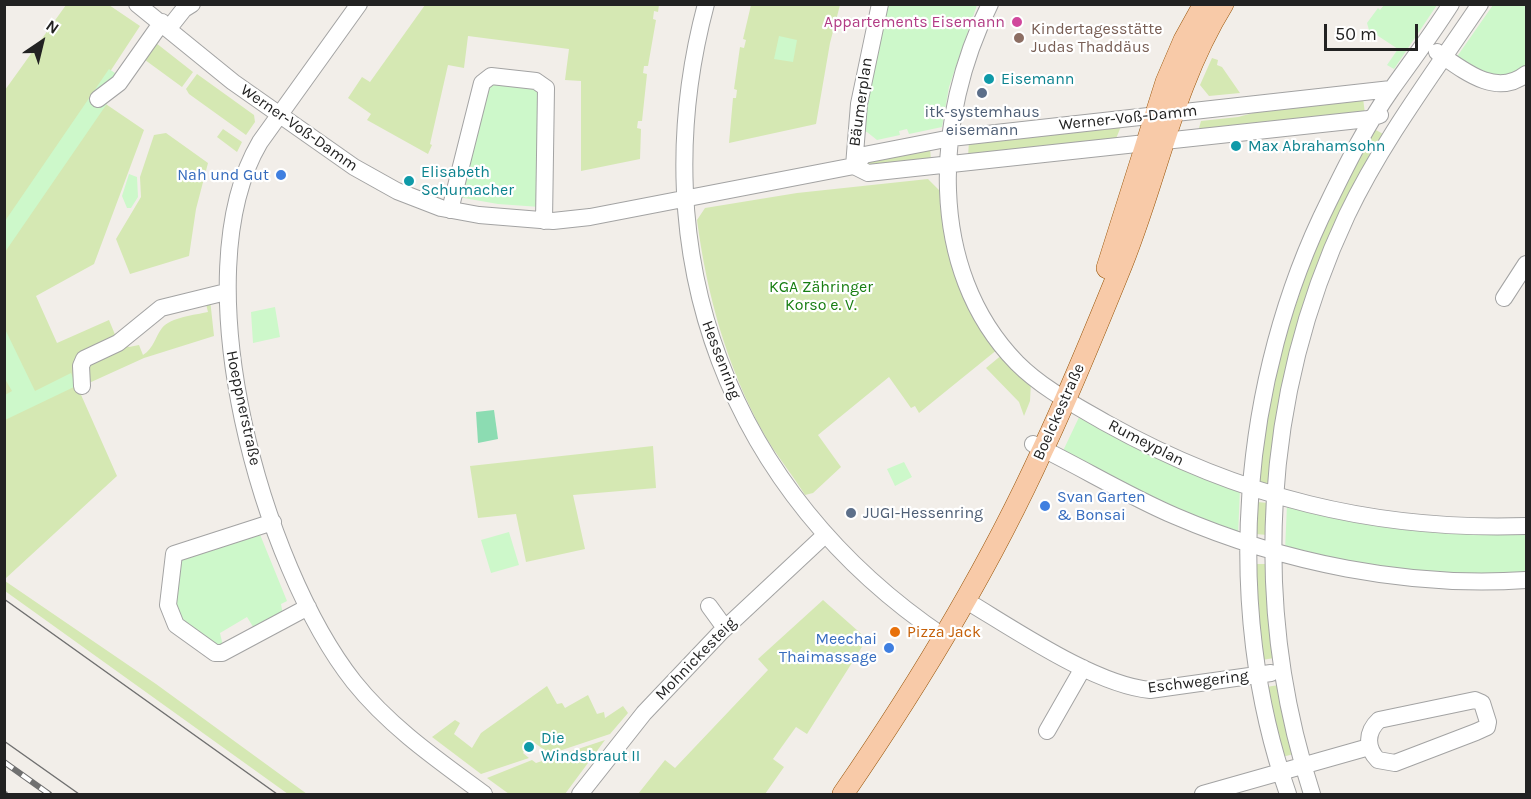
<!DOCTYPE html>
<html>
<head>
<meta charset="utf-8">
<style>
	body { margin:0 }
	#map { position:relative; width:1531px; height:799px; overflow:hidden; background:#f2eee9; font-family:Karla,sans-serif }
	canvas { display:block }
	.frame { position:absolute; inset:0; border:6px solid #222; pointer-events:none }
	.north { position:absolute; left:12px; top:12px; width:60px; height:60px; -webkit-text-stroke:4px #fff; paint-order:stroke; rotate:35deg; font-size:16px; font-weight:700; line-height:24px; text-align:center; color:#222 }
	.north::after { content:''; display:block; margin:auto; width:21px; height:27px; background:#222; clip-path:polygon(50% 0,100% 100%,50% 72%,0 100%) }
	.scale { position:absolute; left:1324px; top:24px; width:94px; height:27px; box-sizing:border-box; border:3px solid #222; border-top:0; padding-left:8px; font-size:18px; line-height:21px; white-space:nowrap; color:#222; -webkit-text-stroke:4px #fff; paint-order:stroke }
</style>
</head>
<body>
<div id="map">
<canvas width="1531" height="799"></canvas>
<div class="frame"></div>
<div class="north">N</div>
<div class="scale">50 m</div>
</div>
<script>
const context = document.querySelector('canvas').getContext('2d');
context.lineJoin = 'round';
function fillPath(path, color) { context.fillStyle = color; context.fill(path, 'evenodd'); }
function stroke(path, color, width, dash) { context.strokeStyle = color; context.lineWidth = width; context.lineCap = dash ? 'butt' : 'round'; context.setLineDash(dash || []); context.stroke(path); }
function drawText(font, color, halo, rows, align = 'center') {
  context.font = font + ' Karla,sans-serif'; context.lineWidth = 4.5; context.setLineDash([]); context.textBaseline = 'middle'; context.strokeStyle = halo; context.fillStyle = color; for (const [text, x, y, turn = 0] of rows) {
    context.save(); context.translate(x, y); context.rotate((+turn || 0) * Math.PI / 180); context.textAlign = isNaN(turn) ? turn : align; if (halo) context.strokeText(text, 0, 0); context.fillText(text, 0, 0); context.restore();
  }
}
fillPath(new Path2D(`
	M66 5H109L140 26 94 96 144 130 94 264 36 296 57 343 109 320 116 337 129 347 139 345 143 355C154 348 155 337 162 328 171 317 195 315 208 312L206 304 210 299 214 336 144 358 78 388 117 476 5 579V90Z
	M425 5H659L658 12 654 11 653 19 656 20 648 66H644L643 73 647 74 642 121H638L637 128 641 129 640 159 581 171V81L565 80 569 49 468 36 464 68 448 65 430 144 432 145 428 154 367 120 371 114 348 98 362 77 370 82Z
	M751 5H840L830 43 816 124 729 143 733 98H736L737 90 734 89 740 47 744 48 746 40 743 39Z
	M156 43 193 72 182 87 141 57Z
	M1212 58 1218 60 1217 65 1222 67 1240 93 1209 96 1200 85Z
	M197 74 254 115 255 122 246 135 189 94 186 89Z
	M1363 98 1365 114 1225 128H1199L1201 121 1238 117 1268 109Z
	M1122 124 1115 141 968 157 969 141Z
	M223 129 242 142 237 152 217 137Z
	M1374 129 1385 135 1344 212 1270 484 1257 482 1262 439 1278 359 1317 240Z
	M166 133 208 163 196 209 189 256 130 274 116 239 141 197 140 177 154 135Z
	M930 147 931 161 867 168 864 161Z
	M928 179 941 192 998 349 919 413 915 406 911 408 889 377 818 435 841 467 813 493 805 495C792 474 776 455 764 434 727 367 707 296 697 220L705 208 797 193Z
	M1003 354 1031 382 1030 401 1024 416 1019 402 986 368Z
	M653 446 656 488 573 495 585 549 526 562 516 514 478 518 470 466Z
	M1257 502 1269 503 1268 535 1255 534Z
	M1255 564H1267L1274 658 1262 660Z
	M5 581 156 684 307 794H288L5 591Z
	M823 600 867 639 807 734 796 727 773 759 784 767 765 794H638L665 760 675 768 768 670 758 659Z
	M1279 685 1294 754 1282 757 1266 687Z
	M547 686 557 704 562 703 565 708 588 695 597 714 604 712 605 718 623 706 628 713 610 734 550 754 532 741 523 753 529 758 481 774 432 737 455 720 460 723 454 734 472 748 481 733Z
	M605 740 565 794H509L487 778 532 760 536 763Z`), '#d5e8b3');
fillPath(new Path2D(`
	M885 5H977L949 87 942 127 909 134 907 129 899 131 900 135 877 140 867 132 860 131Z
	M1384 5H1437L1394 69 1387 65 1398 49 1369 30 1367 23 1378 8 1380 10Z
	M1493 5H1526V64C1501 90 1482 72 1456 58Z
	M779 36 797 40 793 62 774 59Z
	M109 69 124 79 5 252V221Z
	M490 83 530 86 539 92 540 207 498 204 458 197Z
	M129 174 137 177 138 197 131 208H127L122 196Z
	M275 307 280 337 253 343 251 312Z
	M4 327 35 391 71 373 76 386 5 420V395L12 391 5 379Z
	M1081 413 1240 489 1238 536 1203 523 1062 453Z
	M904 462 912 477 895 486 887 469Z
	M1287 504 1526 531V577L1405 573 1285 551Z
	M259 532 287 601 281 604 283 615 255 630 247 617 220 633 223 646 220 648C169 617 169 621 177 561Z
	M509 532 519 565 491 573 481 540Z`), '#cdf8ca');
fillPath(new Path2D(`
	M494 410 498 439 478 443 476 412Z`), '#8cdcb2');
const minor = new Path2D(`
	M137 4 233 82 354 167 397 191 441 208 479 215 553 221 590 217 854 166 864 155 951 138 1391 89
	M359 4 260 142C180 277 263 567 354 682 390 727 438 760 484 794
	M706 4C639 255 730 493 944 637
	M990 4C934 116 925 269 1017 363 1043 389 1075 405 1106 423 1239 497 1374 531 1526 526
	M169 28 184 9 192 4
	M1437 52C1463 70 1496 98 1526 74
	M98 99 119 83 162 22
	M854 166 868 173 1368 119 1380 115
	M854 166 859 104 880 4
	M450 210 482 83 491 76 536 81 546 88 544 221
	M1504 298 1526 264
	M82 386 81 366 84 359 118 343 161 308 226 292
	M1033 444C1081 467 1126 495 1175 516 1284 563 1408 588 1526 580
	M273 522 174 554 168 605 176 625 215 653H222L308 607
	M965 600C1014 629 1095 685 1150 690L1271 673
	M709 606 725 628
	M1475 700 1482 703 1488 722 1487 727 1476 732 1395 763 1378 760C1366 748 1366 732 1379 720Z
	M1047 731 1083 668
	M580 794 644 713 720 633 825 535
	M1203 794 1369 747
	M1288 794C1222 606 1240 379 1329 201 1347 164 1367 124 1391 90 1411 62 1432 34 1451 4
	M1312 794C1251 606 1262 396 1347 215 1383 140 1433 74 1480 4`);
const major = new Path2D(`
	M1107 268 1166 82 1184 40 1204 4
	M843 794C918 685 988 570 1043 449 1070 392 1094 333 1118 274 1156 184 1171 88 1223 4`);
stroke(minor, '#a3a3a3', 18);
stroke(major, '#985408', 22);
stroke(minor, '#fff', 16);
stroke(major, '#f8caa8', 21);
stroke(new Path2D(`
	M4 599 277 794
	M4 741 79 794`), '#707070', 1.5);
const rail = new Path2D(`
	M4 762 49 794
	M4 794H5`);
stroke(rail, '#707070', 6);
stroke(rail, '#fff', 4, [11]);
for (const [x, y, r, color] of [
	[1017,22,6,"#d1479c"],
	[1019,38,6,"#8d6e63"],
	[989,79,6,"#0f9aa8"],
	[982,93,6,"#5c6f8a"],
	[1236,146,6,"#0f9aa8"],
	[281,175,6,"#3f7fe0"],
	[409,181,6,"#0f9aa8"],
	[1045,506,6,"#3f7fe0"],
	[851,513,6,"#5c6f8a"],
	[895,632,6,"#e8710a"],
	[889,648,6,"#3f7fe0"],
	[529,747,6,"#0f9aa8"]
]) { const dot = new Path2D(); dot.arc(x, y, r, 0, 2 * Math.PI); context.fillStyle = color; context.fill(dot); stroke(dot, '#fff', 2); }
drawText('16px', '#b23c85', '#fff', [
	["Appartements Eisemann",1005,22]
], 'right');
drawText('16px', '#785e54', '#fff', [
	["Kindertagesstätte",1031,29],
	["Judas Thaddäus",1031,47]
], 'left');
drawText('16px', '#0d838f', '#fff', [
	["Eisemann",1001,79],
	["Max Abrahamsohn",1248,146],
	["Elisabeth",421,172],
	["Schumacher",421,190],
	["Die",541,738],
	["Windsbraut II",541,756]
], 'left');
drawText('16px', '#222', '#fff', [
	["Bäumerplan",861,102,-82],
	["Werner-Voß-Damm",1128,118,-6],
	["Werner-Voß-Damm",299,128,35],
	["Hessenring",721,360,69],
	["Hoeppnerstraße",243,408,78],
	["Boelckestraße",1059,412,-66],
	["Rumeyplan",1146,443,27],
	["Mohnickesteig",696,659,-46],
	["Eschwegering",1198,682,-7]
]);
drawText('16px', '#4e5e75', '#fff', [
	["itk-systemhaus",982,112],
	["eisemann",982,130],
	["JUGI-Hessenring",863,513,"left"]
]);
drawText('16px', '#366cbe', '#fff', [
	["Nah und Gut",269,175],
	["Svan Garten",1057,497,"left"],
	["& Bonsai",1057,515,"left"],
	["Meechai",877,639],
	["Thaimassage",877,657]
], 'right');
drawText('16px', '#187e12', '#fff', [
	["KGA Zähringer",821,287],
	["Korso e. V.",821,305]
]);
drawText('16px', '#c56008', '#fff', [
	["Pizza Jack",907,632]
], 'left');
</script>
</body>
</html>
